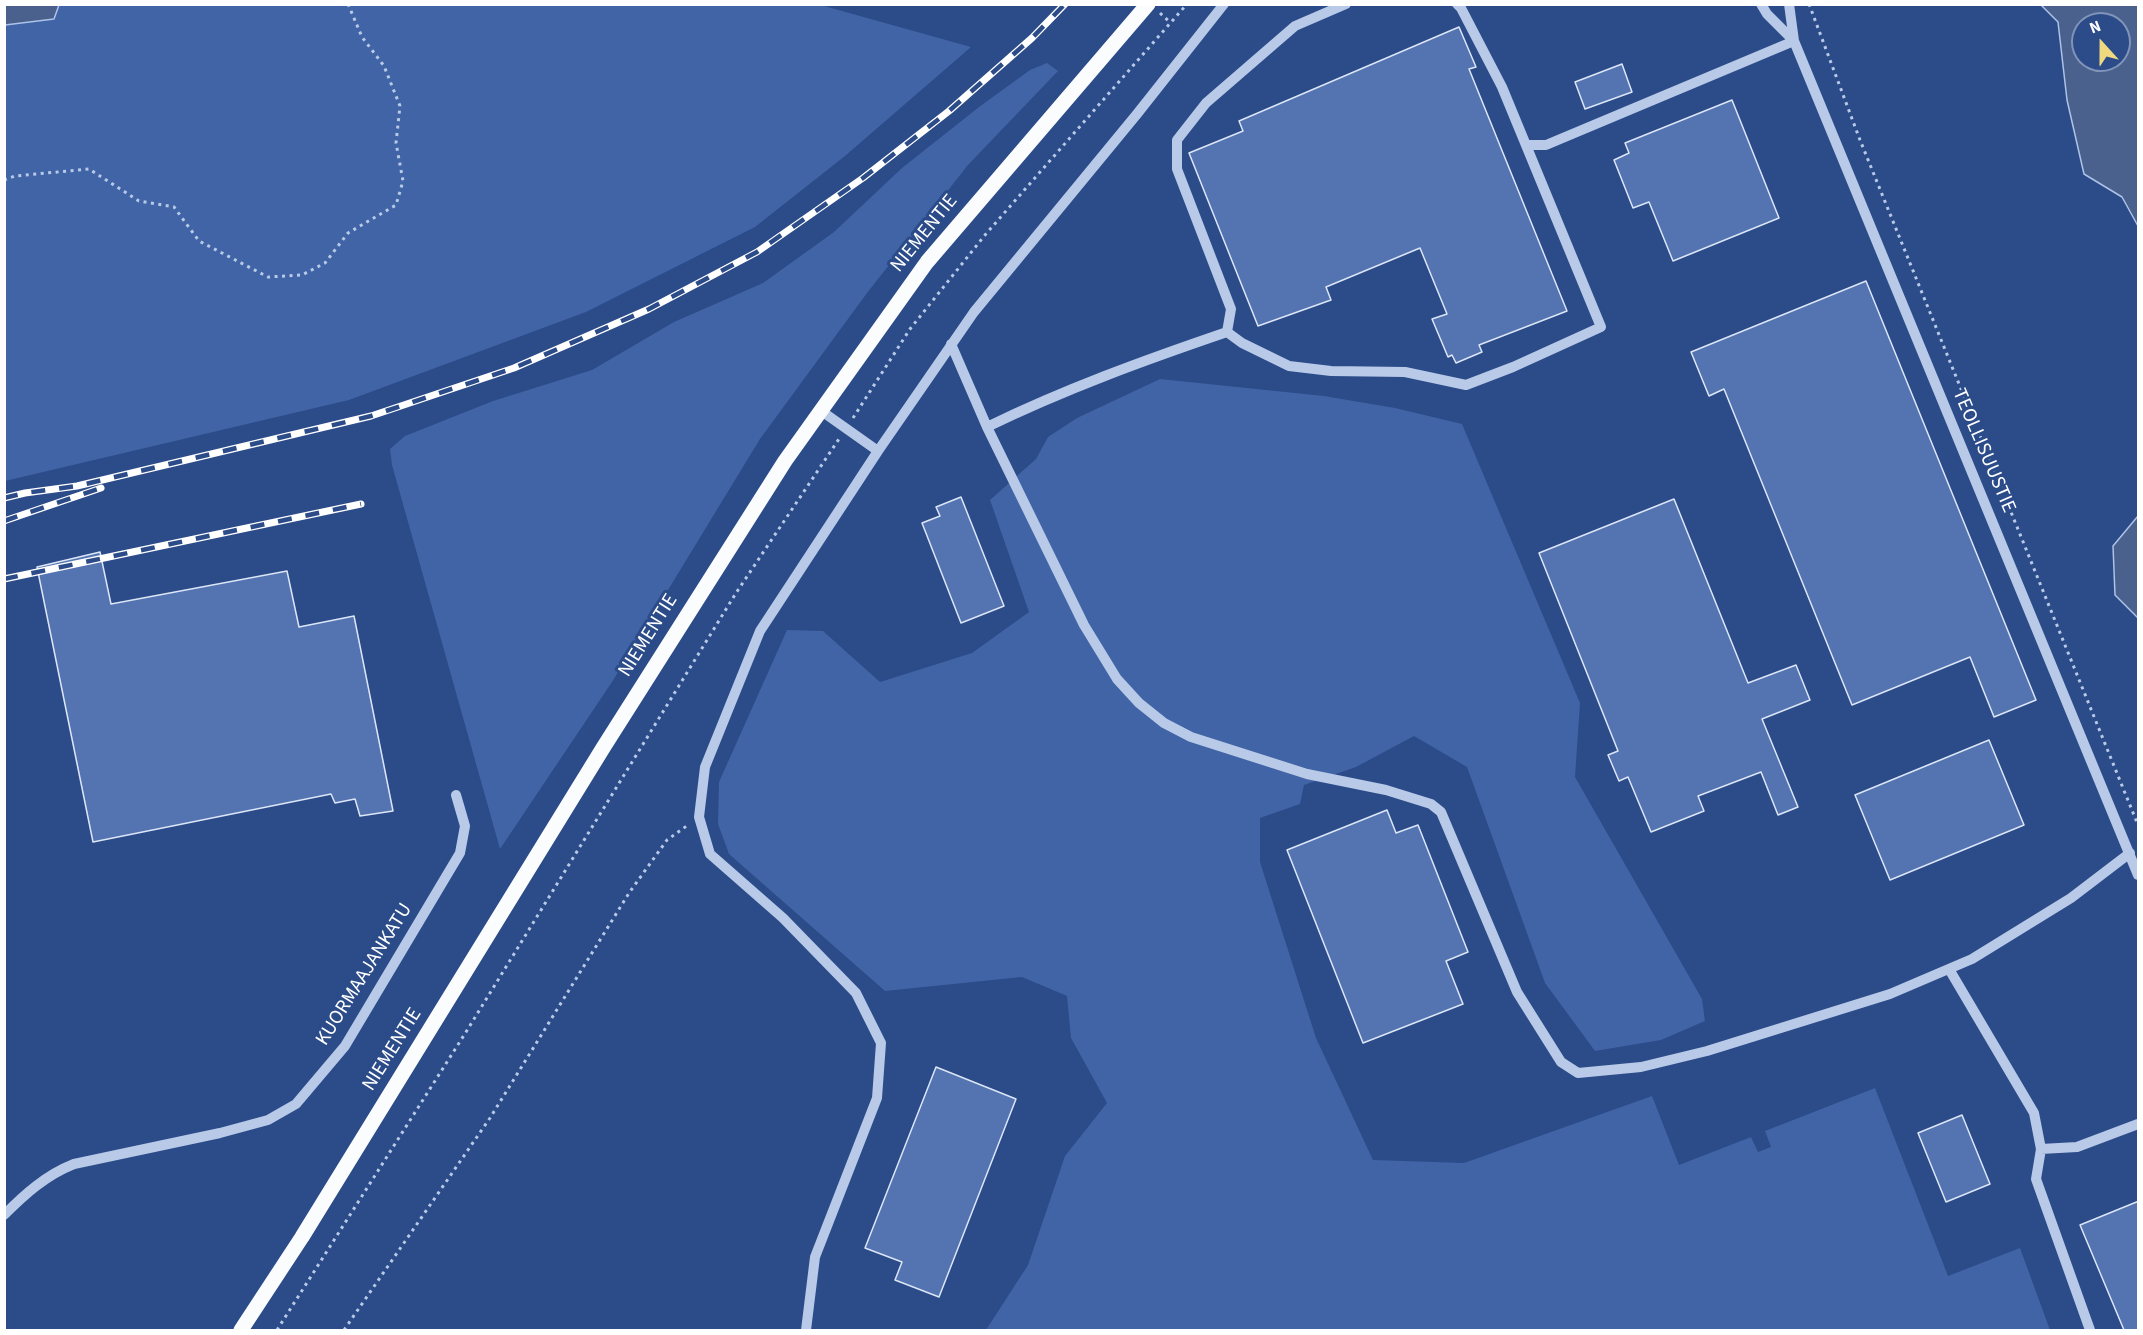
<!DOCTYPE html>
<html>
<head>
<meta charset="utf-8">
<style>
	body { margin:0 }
	#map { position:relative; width:2143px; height:1335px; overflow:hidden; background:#2b4b89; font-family:"Source Sans 3",sans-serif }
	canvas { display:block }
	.frame { position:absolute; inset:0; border:6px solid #fff; pointer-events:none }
	.north { position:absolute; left:2071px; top:12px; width:60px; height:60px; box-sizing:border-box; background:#2b4b89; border:2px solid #8093b8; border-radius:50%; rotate:339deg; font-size:16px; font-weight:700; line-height:24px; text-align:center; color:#fff }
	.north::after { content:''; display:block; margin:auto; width:21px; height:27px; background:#eed981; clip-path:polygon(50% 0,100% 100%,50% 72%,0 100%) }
</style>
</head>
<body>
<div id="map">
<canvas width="2143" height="1335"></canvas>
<div class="frame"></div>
<div class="north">N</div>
</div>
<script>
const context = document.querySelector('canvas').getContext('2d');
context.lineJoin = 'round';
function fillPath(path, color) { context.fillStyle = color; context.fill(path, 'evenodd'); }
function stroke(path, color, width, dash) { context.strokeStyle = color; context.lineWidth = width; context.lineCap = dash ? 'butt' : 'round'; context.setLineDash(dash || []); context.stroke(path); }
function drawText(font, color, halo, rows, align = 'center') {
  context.font = font + ' "Source Sans 3",sans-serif'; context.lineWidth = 6; context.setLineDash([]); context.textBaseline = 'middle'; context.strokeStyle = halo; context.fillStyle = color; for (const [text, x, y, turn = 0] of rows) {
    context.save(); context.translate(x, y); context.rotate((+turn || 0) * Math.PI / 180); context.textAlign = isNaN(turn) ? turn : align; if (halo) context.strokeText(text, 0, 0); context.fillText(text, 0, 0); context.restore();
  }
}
fillPath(new Path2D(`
	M59 4H817L971 47 845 156 755 227 586 312 349 400 5 481 4 25 54 19Z
	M1047 63 1058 71 968 165 867 293 760 439 612 682 500 849 392 465 390 449 405 436 493 401 592 370 674 322 763 283 834 232 902 168 979 107 1030 70Z
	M1160 379 1324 396 1395 408 1462 424 1580 703 1575 777 1702 999 1705 1021 1661 1040 1595 1051 1545 983 1467 767 1414 736 1356 767 1304 785 1300 804 1260 818V862L1316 1038 1373 1160 1464 1163 1652 1096 1679 1165 1751 1137 1758 1152 1771 1147 1765 1131 1875 1088 1948 1276 2020 1248 2050 1330H986L1028 1265 1065 1156 1107 1103 1071 1038 1067 996 1022 977 885 991 729 854 718 824 719 782 787 630 823 631 880 682 972 653 1029 612 990 500 1036 459 1048 437 1077 418Z`), '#4064a5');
const water = new Path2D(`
	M4 5 5 4 59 5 54 19 5 25Z
	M2041 5H2138V226L2122 197 2084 174 2067 100 2058 22ZM2083 24H2119V60H2083Z
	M2138 516V618L2115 595 2113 546Z`);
fillPath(water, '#4a618d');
stroke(water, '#adc3e8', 1.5);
const building = new Path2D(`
	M1459 27 1476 67 1469 69 1567 311 1479 345 1482 352 1456 363 1452 355 1448 357 1432 319 1447 314 1420 248 1326 287 1331 300 1258 326 1189 153 1243 131 1239 121Z
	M1622 64 1632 92 1585 109 1575 82Z
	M1732 100 1779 218 1673 261 1649 202 1633 208 1614 160 1629 153 1625 143Z
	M1866 281 2036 700 1994 717 1970 657 1852 705 1724 389 1709 396 1691 352Z
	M961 497 1004 606 961 623 922 523 940 516 936 507Z
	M1674 499 1748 683 1796 665 1810 700 1762 719 1798 807 1778 815 1761 772 1698 796 1704 811 1651 832 1628 777 1619 781 1608 755 1618 751 1539 553Z
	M100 552 111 604 287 571 299 627 354 616 393 811 360 816 355 799 335 803 331 794 93 842 37 567Z
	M1989 740 2024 825 1890 880 1855 795Z
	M1387 810 1396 833 1418 825 1468 952 1446 961 1463 1004 1363 1043 1287 850Z
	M936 1067 1016 1099 939 1297 895 1280 902 1262 865 1248Z
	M1962 1115 1990 1184 1946 1202 1918 1133Z
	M2139 1201V1330H2124L2080 1225Z`);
fillPath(building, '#5374b0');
stroke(building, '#dce6f7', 1.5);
stroke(new Path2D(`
	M1809 4 1860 140 2138 825
	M1160 13 1171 23
	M4 180 15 176 89 169 139 201 174 207 199 241 268 277 302 275 325 263 348 233 396 205 403 181 396 143 400 106 384 66 362 37 348 4
	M853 418 910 329 985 235 1187 4
	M277 1330 466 1032 736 593 839 439
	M344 1330 490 1118 629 893 667 840 688 825`), '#b8cae8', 3, [3, 4.5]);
stroke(new Path2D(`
	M1761 4 1767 14 1794 41
	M1789 4 1794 41 2138 875
	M1526 145H1546L1794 41
	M1227 332 1242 343 1289 366 1331 371 1405 372 1466 385 1513 367 1601 327 1502 87 1461 8 1457 4
	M1227 332 1231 309 1177 169V140L1206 103 1295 26 1346 4
	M951 344 987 427 1084 625 1117 679 1139 703 1164 723 1191 737 1307 774 1386 790 1431 804 1441 812 1517 992 1561 1062 1578 1073 1641 1067 1707 1051 1890 994 1972 959 2071 898 2130 853
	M820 410 878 451
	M987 427C1065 389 1145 360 1227 332
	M1949 969 2034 1113 2041 1149 2036 1179 2090 1330
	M2041 1149 2077 1147 2138 1124
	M4 1215C25 1194 46 1175 74 1164L220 1133 268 1120 296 1104 345 1046 460 853 465 826 456 795
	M806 1330 815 1257 877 1098 881 1043 856 993 783 918 710 854 699 817 705 767 760 631 878 451 974 312 1137 114 1224 4`), '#b8cae8', 10);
stroke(new Path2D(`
	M241 1330 302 1237 603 748 785 461 927 262 1148 4`), '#fafcfe', 15);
const rail = new Path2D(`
	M4 498 25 493 77 486 371 416 514 368 649 309 757 252 863 178 949 111 1032 38 1065 4
	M4 521 101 488
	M4 579 361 504`);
stroke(rail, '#fff', 7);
stroke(rail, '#2b4b89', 4.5, [14]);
drawText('20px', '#fff', '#2b4b89', [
	["NIEMENTIE",925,234,-51],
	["TEOLLISUUSTIE",1983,451,67],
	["NIEMENTIE",649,636,-58],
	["KUORMAAJANKATU",365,975,-58],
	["NIEMENTIE",393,1050,-58]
]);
</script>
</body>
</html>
